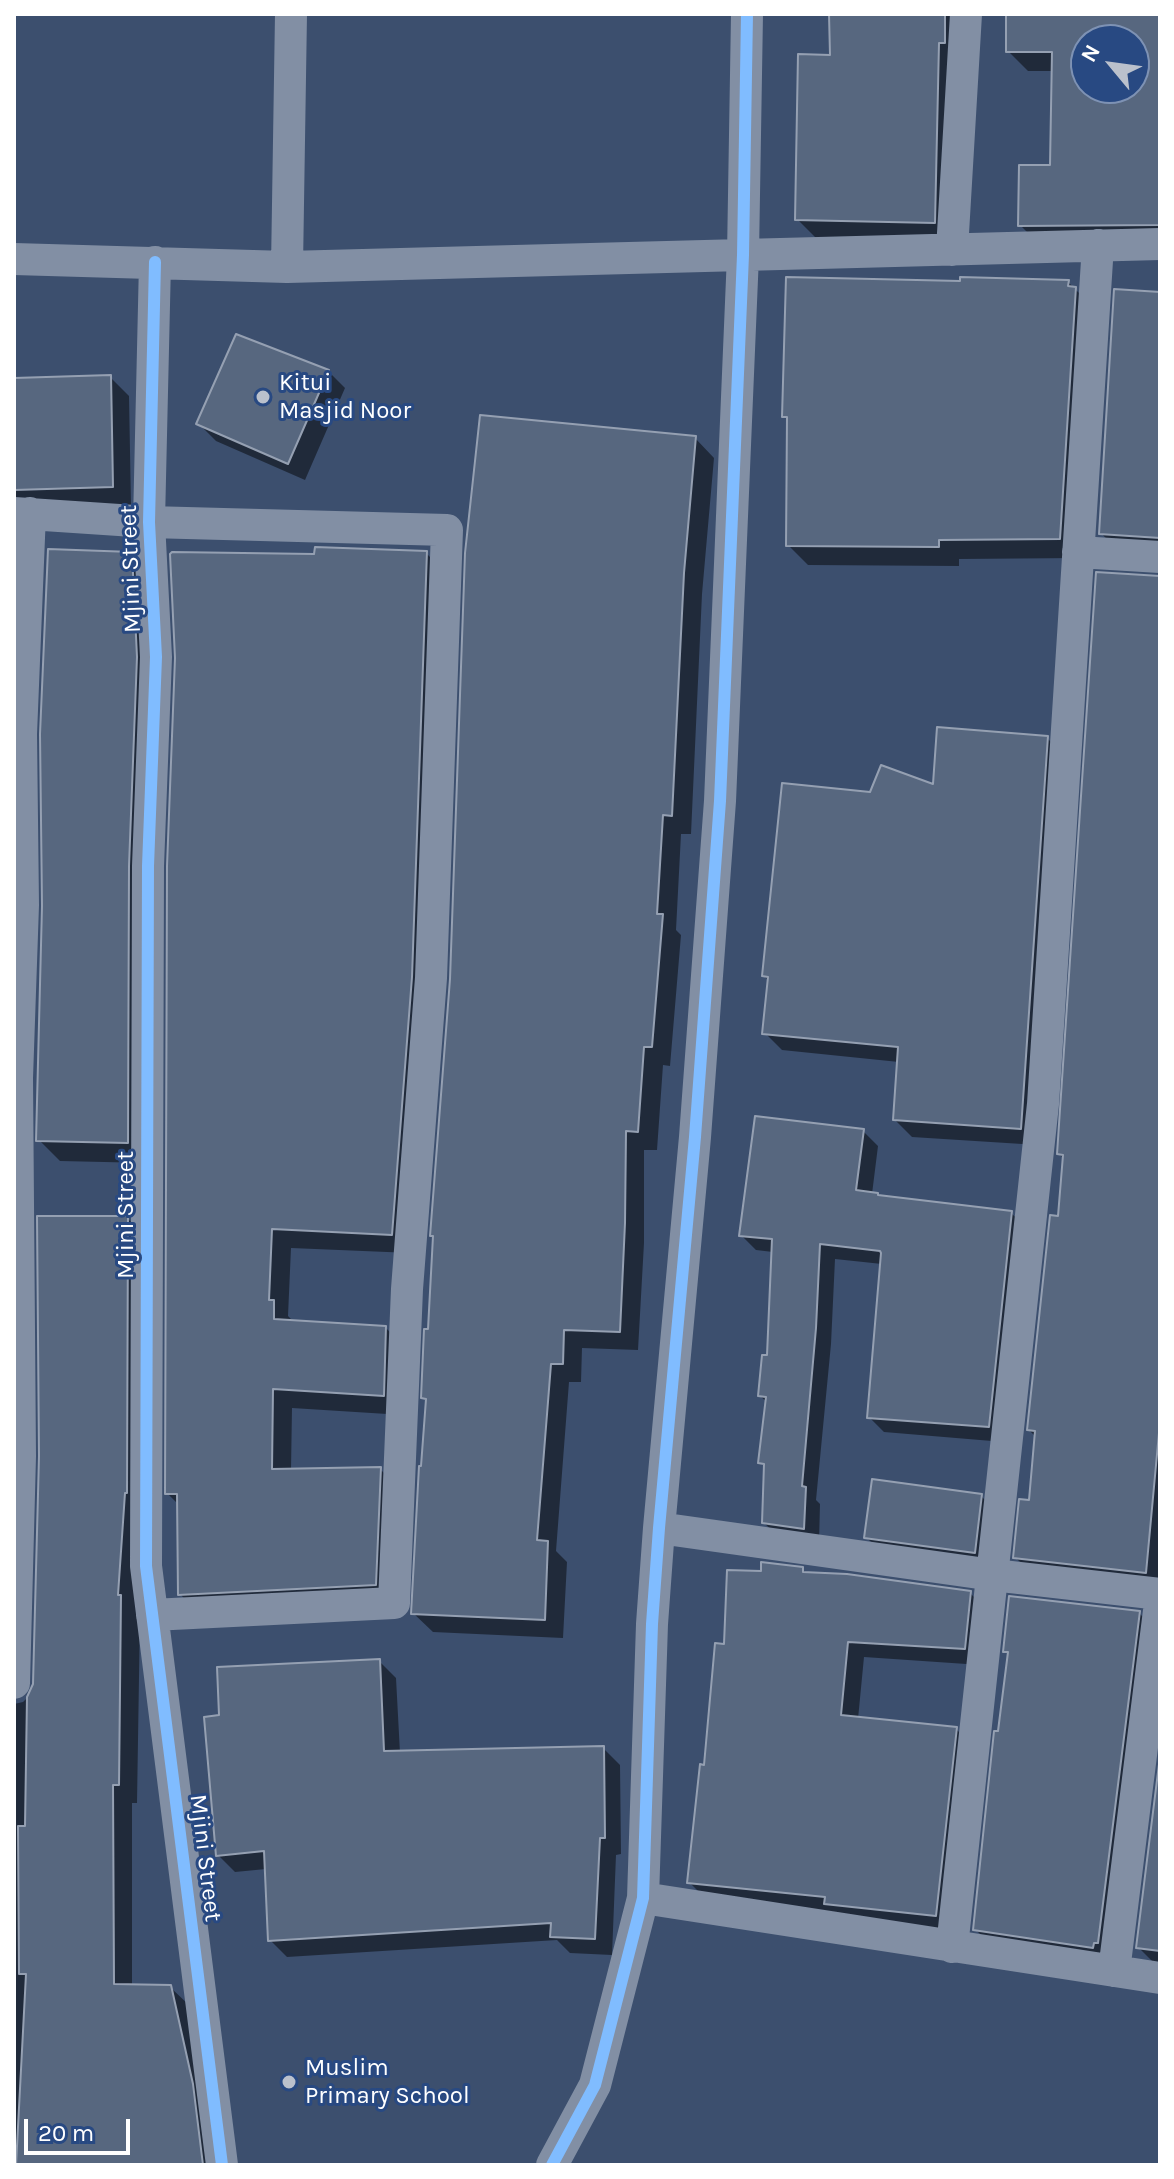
<!DOCTYPE html>
<html>
<head>
<meta charset="utf-8">
<style>
	body { margin:0 }
	#map { position:relative; width:1174px; height:2179px; overflow:hidden; background:#3c4f6e; font-family:Karla,sans-serif }
	canvas { display:block }
	.frame { position:absolute; inset:0; border:16px solid #fff; pointer-events:none }
	.north { position:absolute; left:1070px; top:24px; width:80px; height:80px; box-sizing:border-box; background:#284982; border:2px solid #7e92b4; border-radius:50%; rotate:299deg; font-size:22px; font-weight:700; line-height:32px; text-align:center; color:#fff }
	.north::after { content:''; display:block; margin:auto; width:28px; height:36px; background:#bbc1cc; clip-path:polygon(50% 0,100% 100%,50% 72%,0 100%) }
	.scale { position:absolute; left:24px; top:2119px; width:106px; height:36px; box-sizing:border-box; border:4px solid #fff; border-top:0; padding-left:10px; font-size:24px; line-height:28px; white-space:nowrap; color:#fff; -webkit-text-stroke:6px #284982; paint-order:stroke }
</style>
</head>
<body>
<div id="map">
<canvas width="1174" height="2179"></canvas>
<div class="frame"></div>
<div class="north">N</div>
<div class="scale">20 m</div>
</div>
<script>
const context = document.querySelector('canvas').getContext('2d');
context.lineJoin = 'round';
function fillPath(path, color) { context.fillStyle = color; context.fill(path, 'evenodd'); }
function stroke(path, color, width, dash) { context.strokeStyle = color; context.lineWidth = width; context.lineCap = dash ? 'butt' : 'round'; context.setLineDash(dash || []); context.stroke(path); }
function drawText(font, color, halo, rows, align = 'center') {
  context.font = font + ' Karla,sans-serif'; context.lineWidth = 6; context.setLineDash([]); context.textBaseline = 'middle'; context.strokeStyle = halo; context.fillStyle = color; for (const [text, x, y, turn = 0] of rows) {
    context.save(); context.translate(x, y); context.rotate((+turn || 0) * Math.PI / 180); context.textAlign = isNaN(turn) ? turn : align; if (halo) context.strokeText(text, 0, 0); context.fillText(text, 0, 0); context.restore();
  }
}
fillPath(new Path2D(`
	M831 14H965L955 243 818 240 797 219 832 57Z
	M1008 14H1160V244L1040 245 1020 225 1052 167 1054 71H1028L1008 51ZM1086 40H1134V88H1086Z
	M1068 282 1095 309 1080 558 959 559V566L808 565 788 545 789 422 784 416 962 283Z
	M1160 294V554L1118 551 1101 533Z
	M328 371 345 388 305 480 216 441 199 424Z
	M110 377 129 396 131 506 14 530V380Z
	M695 438 714 458 702 594 691 834H681L676 930 681 935 670 1066 663 1065 657 1150H644V1243L638 1350 582 1348 581 1382H569L556 1551 567 1562 563 1638 433 1632 413 1613 428 1402 424 1398 430 1331 435 1238 432 1235Z
	M426 553 446 573 411 1253 291 1248 288 1316 294 1322 386 1328 405 1348 403 1415 292 1408 291 1470 380 1469 400 1489 395 1604 199 1614 180 1594 179 1505 167 1493 316 556Z
	M131 554 152 575 148 1163 60 1161 39 1140Z
	M1160 578V1590L1033 1575 1015 1557 1031 1502 1036 1437 1029 1430 1060 1218 1064 1159 1059 1154Z
	M1047 738 1064 755 1038 1145 912 1137 895 1120 899 1062 782 1050 765 1033 769 981 764 976 872 794 934 787Z
	M863 1131 878 1146 872 1194 880 1197 1011 1213 1027 1228 1004 1442 884 1432 869 1417 882 1264 835 1259 831 1344 816 1500 820 1504 819 1543 780 1538 764 1523 766 1468 761 1462 767 1402 760 1396 769 1358 773 1252 756 1250 741 1235Z
	M127 1218 146 1237 137 1803H132V1986L170 1987 190 2006 219 2165H18V2160H14V1701V1704L23 1702 32 1693Z
	M981 1496 998 1513 992 1569 883 1554 866 1537Z
	M802 1569 807 1574 970 1593 987 1610 981 1665 864 1657 858 1719 956 1729 972 1745 952 1932 705 1898 689 1882 726 1646 763 1573Z
	M1139 1613 1156 1630 1115 1959 992 1946 975 1929 1010 1656 1005 1651Z
	M379 1661 396 1678 400 1753 603 1748 620 1765 621 1854 616 1855 612 1955 570 1953 557 1940 287 1957 270 1940 266 1869 235 1872 218 1855 221 1717Z
	M1160 1772V1965H1156L1138 1947Z`), '#0007');
const building = new Path2D(`
	M829 14H945V43H939L935 223 795 220 798 54 830 55Z
	M1006 14H1160V225L1018 226 1019 165H1050L1052 52H1006ZM1086 40H1134V88H1086Z
	M786 277 960 281V277L1069 280 1068 286 1076 287 1060 539 939 540V547L786 546 787 417H782Z
	M1114 289 1160 292V538L1099 534Z
	M236 334 329 370 288 464 196 424Z
	M111 375 113 487 14 490V378Z
	M480 415 696 436 684 573 672 816 663 815 657 914H663L652 1047H644L638 1132 626 1131 625 1223 620 1332 564 1330 563 1364H551L537 1540 548 1541 545 1620 411 1614 419 1466H421L426 1399 421 1398 424 1329H428L433 1236H430L450 979 465 553Z
	M315 547 427 551 412 977 392 1235 272 1229 269 1300H274V1319L386 1326 384 1396 273 1389 272 1469 381 1467 376 1585 178 1595 177 1494H165L167 866 175 658 170 554 172 552 314 554Z
	M48 549 132 552 137 657 129 866 128 1143 36 1141 42 906 40 734Z
	M1096 572 1160 576V1422L1146 1573 1013 1558 1019 1499 1029 1500 1035 1431 1027 1430 1050 1215 1058 1216 1063 1155 1057 1154Z
	M937 727 1048 736 1021 1129 893 1120 898 1047 762 1034 768 977 762 976 782 783 870 792 881 765 933 784Z
	M755 1116 864 1129 856 1190 878 1193V1195L1012 1211 989 1427 867 1418 881 1253 880 1251 820 1244 816 1328 802 1486 806 1487 804 1529 762 1523 764 1464 758 1463 766 1397 758 1396 762 1355H767L772 1239 739 1236Z
	M37 1216H128L127 1493H125L118 1595H121L119 1785H113L114 1984 171 1985 193 2084 203 2165H16L26 1974H19L18 1826H25L27 1697 33 1684 39 1456Z
	M872 1479 982 1494 975 1553 864 1538Z
	M761 1562 803 1567V1572L847 1574 971 1591 965 1649 848 1642 841 1715 957 1727 936 1916 824 1904 825 1897 687 1883 700 1764 704 1765 715 1643 724 1644 727 1570 761 1571Z
	M1009 1596 1140 1611 1098 1943H1094L1093 1948 973 1930 994 1731H998L1008 1652H1003Z
	M380 1659 384 1751 604 1746 605 1838H600L595 1939 550 1937 551 1923 268 1941 264 1851 216 1856 204 1717 219 1715 217 1667Z
	M1160 1756V1951L1136 1948Z`);
fillPath(building, '#57677f');
stroke(building, '#95a0b2', 2);
stroke(new Path2D(`
	M952 250 966 14
	M14 259 287 267 1160 244
	M155 262 149 522 156 657 148 866 146 1566 222 2165
	M287 267 291 14
	M14 513 149 522 447 530 431 978 407 1289 394 1603 152 1615
	M1078 552 1160 557
	M659 1528 993 1575 1160 1594
	M14 1683 20 1456 17 1078 23 905 21 734 30 513
	M643 1898 1160 1978
	M952 1947 1043 1104 1098 245
	M1114 1971 1160 1603
	M552 2165 595 2085 643 1898 652 1624 659 1528 695 1137 720 801 743 255 747 14`), '#828fa4', 32);
stroke(new Path2D(`
	M155 262 149 522 156 657 148 866 146 1566 222 2165
	M552 2165 595 2085 643 1898 652 1624 659 1528 695 1137 720 801 743 255 747 14`), '#80bcff', 12);
for (const [x, y, r, color] of [
	[263,397,8,"#bbc1cc"],
	[289,2082,8,"#bbc1cc"]
]) { const dot = new Path2D(); dot.arc(x, y, r, 0, 2 * Math.PI); context.fillStyle = color; context.fill(dot); stroke(dot, '#284982', 3); }
drawText('24px', '#fff', '#284982', [
	["Kitui",279,383],
	["Masjid Noor",279,411],
	["Muslim",305,2068],
	["Primary School",305,2096]
], 'left');
drawText('24px', '#fff', '#284982', [
	["Mjini Street",131,569,-92],
	["Mjini Street",126,1215,-90],
	["Mjini Street",205,1858,83]
]);
</script>
</body>
</html>
